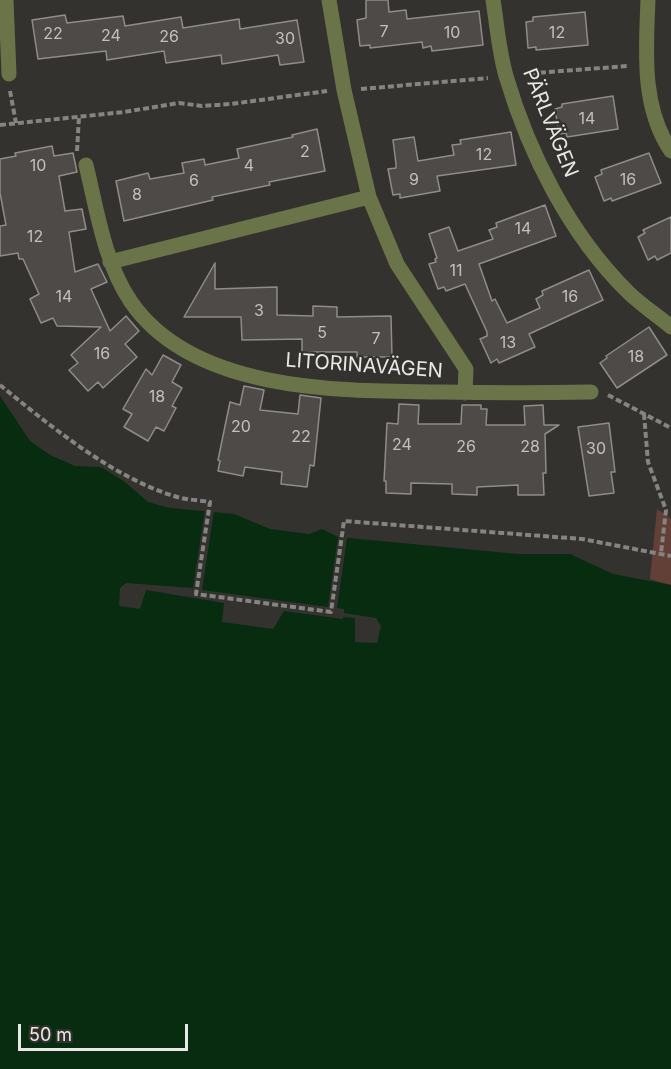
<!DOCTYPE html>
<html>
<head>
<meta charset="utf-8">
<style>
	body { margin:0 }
	#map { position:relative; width:671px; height:1069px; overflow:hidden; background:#34322f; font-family:Inter,sans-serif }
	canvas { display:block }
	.scale { position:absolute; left:18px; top:1024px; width:170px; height:27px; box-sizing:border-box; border:3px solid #e9e8e6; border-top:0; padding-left:8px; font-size:18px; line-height:21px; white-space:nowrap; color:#e9e8e6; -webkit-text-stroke:4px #34322f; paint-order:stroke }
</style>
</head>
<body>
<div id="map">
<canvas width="671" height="1069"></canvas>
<div class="scale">50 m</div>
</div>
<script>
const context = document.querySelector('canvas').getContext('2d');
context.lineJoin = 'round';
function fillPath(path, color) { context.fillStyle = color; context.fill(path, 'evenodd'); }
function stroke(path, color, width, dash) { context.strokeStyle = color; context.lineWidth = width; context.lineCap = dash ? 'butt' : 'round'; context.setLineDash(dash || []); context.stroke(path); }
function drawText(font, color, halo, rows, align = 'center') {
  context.font = font + ' Inter,sans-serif'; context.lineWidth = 4.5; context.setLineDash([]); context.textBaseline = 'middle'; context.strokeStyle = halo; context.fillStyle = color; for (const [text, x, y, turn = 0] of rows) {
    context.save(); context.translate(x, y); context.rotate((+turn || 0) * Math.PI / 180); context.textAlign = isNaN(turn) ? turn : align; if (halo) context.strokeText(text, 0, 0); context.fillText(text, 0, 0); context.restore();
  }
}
fillPath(new Path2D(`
	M657 509 671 519V585L650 579Z`), '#623f37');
fillPath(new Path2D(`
	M0 396 30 441 50 455 75 466 101 467 125 482 148 502 170 508 234 514 270 529 309 534 322 529 338 537 518 554H570L613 574 671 585V1069H0Z`), '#072c0f');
fillPath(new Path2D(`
	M205 510 214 511 202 590 328 607 338 537 347 538 337 608 344 609V613L376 618 381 626 377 643 355 642V618L343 617V619L284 611 273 629 222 622 224 603 146 590 140 609 119 606 120 588 126 583 193 588Z`), '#34322f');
const building = new Path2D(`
	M366 0H388L389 12 406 10 407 19 479 11 483 45 432 51 431 46 423 48 422 42 370 48V45L360 46 357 20 366 18Z
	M585 12 588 45 536 50V47L528 48 526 22 533 21V17Z
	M65 15 67 23 123 16 125 26 181 17 183 28 239 19 240 29 297 20 304 62 280 65 278 55 222 64 221 55 166 63 164 51 107 60 106 51 38 59 32 20Z
	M613 96 618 129 567 137 566 133 559 134 555 109 562 107V104Z
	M317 129 325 171 269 182 270 185 212 197 213 200 124 221 116 181 148 173 150 179 184 173 182 163 204 159 205 165 239 158 237 149 293 137 292 135Z
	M511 132 516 165 437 176 440 191 400 198V194L393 195 388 169 396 168V164L393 140 414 137 418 161 454 155 452 145 461 144 460 140Z
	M52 146 54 156 73 153 77 172 59 176 65 211 82 209 86 229 69 232 75 272 98 264 107 282 91 289 110 331 126 316 139 331 125 344 137 357 103 388 98 382 88 391 69 370 78 363 71 355 101 327 57 326 53 318 41 323 30 299 39 294 23 259H19L18 253 0 256V226L6 225 0 193V159L16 156 15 153Z
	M649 153 661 183 612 201 611 198 604 201 595 177 602 174 601 170Z
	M545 205 556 236 479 264 492 301 495 299 507 323 540 308 536 299 543 295 542 291 589 270 603 300 529 334 535 347 499 363 497 359 491 363 480 339 487 336V332L465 284 446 291 444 287 438 289 429 264 436 262 435 259 437 258 429 234 449 227 458 251 493 239 489 230 497 227 496 223Z
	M671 217V253L657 260 655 256 648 260 638 237 645 233 643 230Z
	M215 263V289L277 287V315L313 316V306L337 307V317L391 316 392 357H357V352H302V339L242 340 241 317H184Z
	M649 327 667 355 617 388 600 363 607 358 606 356Z
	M163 355 181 365 172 382 182 388 172 406 176 408 164 431 156 427 148 441 124 427 132 414 123 409 146 369 152 375Z
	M244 386 264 390 260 410 298 414 300 395 321 398 314 466 310 465 307 487 281 484 282 472 245 467 243 476 218 471 220 461 218 460 230 402 240 405Z
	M399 404 419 405 418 424H461L462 405H481V409H487L486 425H525L524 406 543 405 544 425H559L545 434 546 473H543L544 495H518V485L477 487V495L452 494V484L411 483V494L386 493V481H384L387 423 398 424Z
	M609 423 615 472H611L614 493 589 496 578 427Z`);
fillPath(building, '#4d4a47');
stroke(building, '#8f8c89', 1.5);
stroke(new Path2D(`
	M522 74 628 66
	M361 89 488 78
	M10 91 16 123
	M0 125 124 112 179 103 202 106 231 104 327 91
	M77 151 79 116
	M0 385C49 425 112 477 174 496 185 500 199 500 210 502L196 594 331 612 344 521 582 539 671 556
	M608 395 671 428
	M644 414 648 462 666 510 661 553`), '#868481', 4, [6, 3]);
stroke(new Path2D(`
	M6 0 9 74
	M329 0 344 90 369 197 397 264 466 369 465 393
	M493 0C497 25 499 52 506 76 529 154 570 235 628 292 641 305 657 315 671 327
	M648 0C646 50 641 107 671 151
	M86 165C97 210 104 262 131 302 194 393 342 391 441 392 491 393 541 393 591 392
	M110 262 369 197`), '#6b7448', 15);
drawText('16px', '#c2c0be', null, [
	["7",384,32],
	["10",452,33],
	["12",557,33],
	["22",53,34],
	["24",111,36],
	["26",169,37],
	["30",285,39],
	["14",587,119],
	["2",305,152],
	["12",484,155],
	["10",38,166],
	["4",249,166],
	["9",414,180],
	["16",628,180],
	["6",194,181],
	["8",137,195],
	["14",523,229],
	["12",35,237],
	["11",456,271],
	["14",64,297],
	["16",570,297],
	["3",259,311],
	["5",322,333],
	["7",376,339],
	["13",508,343],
	["16",102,354],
	["18",636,357],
	["18",157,397],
	["20",241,427],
	["22",301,437],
	["24",402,445],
	["26",466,447],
	["28",530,447],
	["30",596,449]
]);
drawText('20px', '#e9e8e6', '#34322f', [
	["PÄRLVÄGEN",550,123,68],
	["LITORINAVÄGEN",364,366,4]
]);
</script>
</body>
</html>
